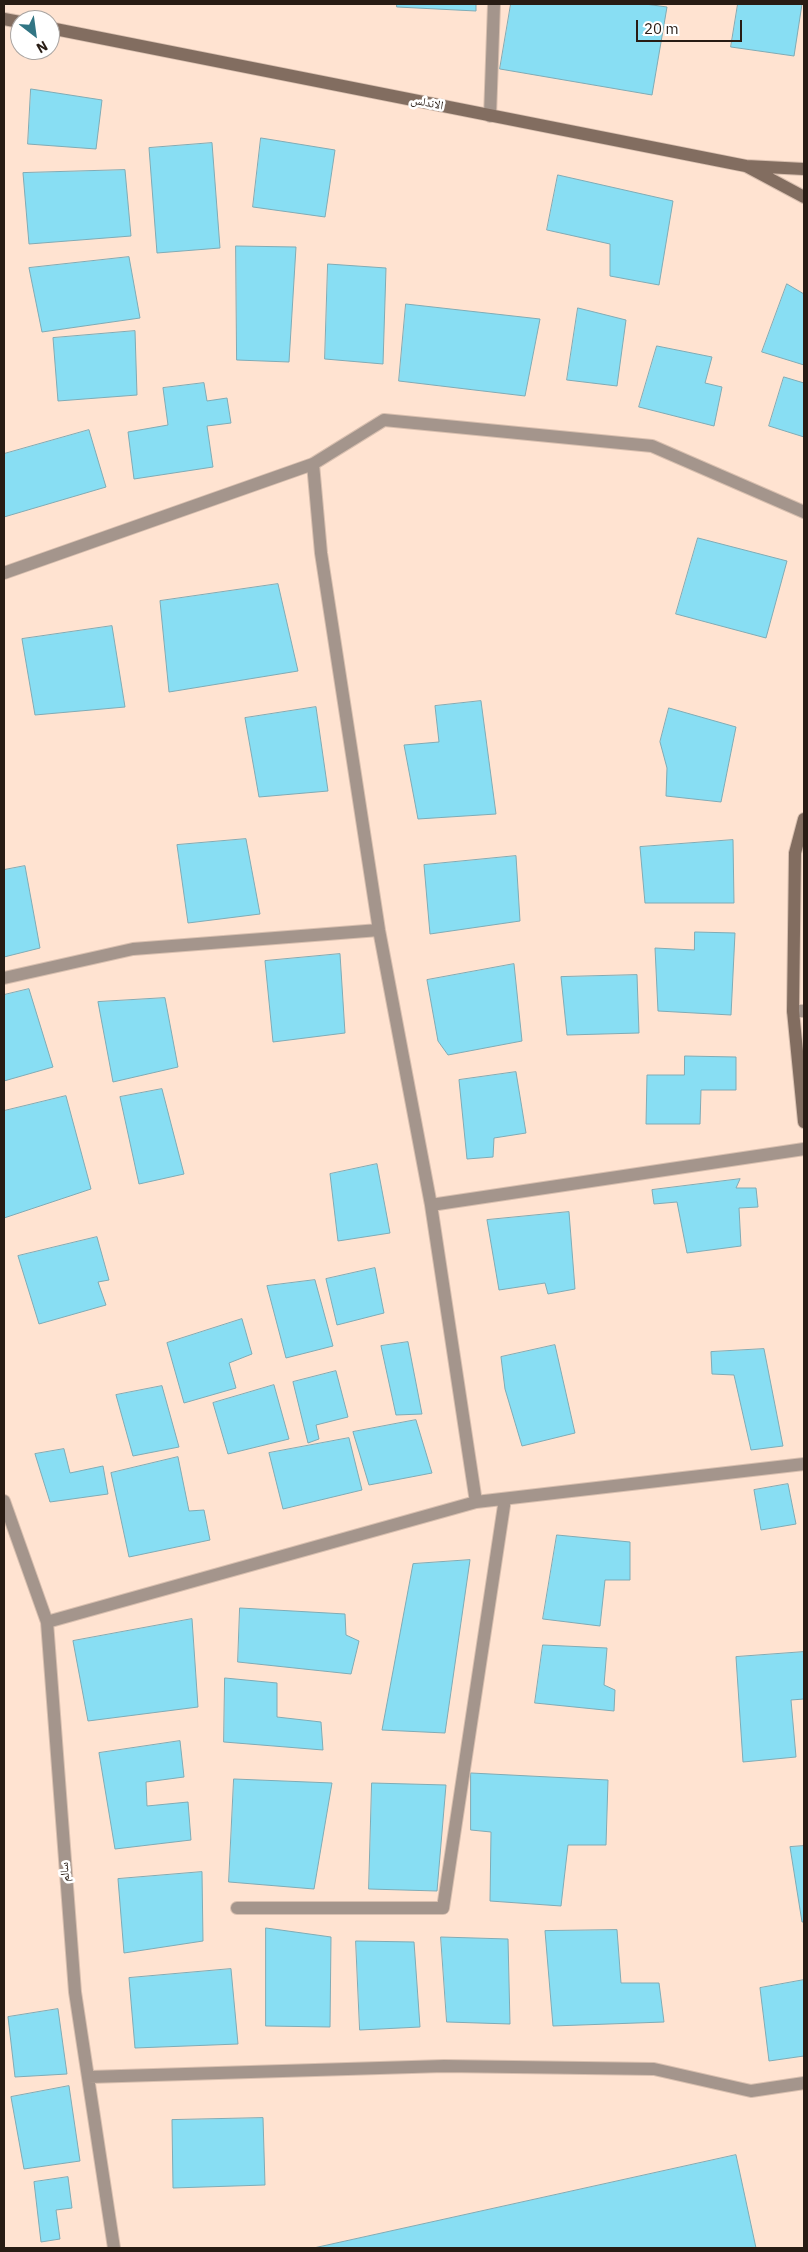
<!DOCTYPE html>
<html>
<head>
<meta charset="utf-8">
<style>
	body { margin:0 }
	#map { position:relative; width:808px; height:2252px; overflow:hidden; background:#ffe3d1; font-family:"IBM Plex Sans",sans-serif }
	canvas { display:block }
	.frame { position:absolute; inset:0; border:5px solid #281c14; pointer-events:none }
	.north { position:absolute; left:10px; top:10px; width:50px; height:50px; box-sizing:border-box; background:#fff; border:1px solid #a9a4a1; border-radius:50%; rotate:150deg; font-size:14px; font-weight:700; line-height:20px; text-align:center; color:#281c14 }
	.north::after { content:''; display:block; margin:auto; width:18px; height:22px; background:#317584; clip-path:polygon(50% 0,100% 100%,50% 72%,0 100%) }
	.scale { position:absolute; left:636px; top:20px; width:106px; height:22px; box-sizing:border-box; border:2px solid #281c14; border-top:0; padding-left:6px; font-size:15px; line-height:18px; white-space:nowrap; color:#281c14; -webkit-text-stroke:4px #fff; paint-order:stroke }
</style>
</head>
<body>
<div id="map">
<canvas width="808" height="2252"></canvas>
<div class="frame"></div>
<div class="north">N</div>
<div class="scale">20 m</div>
</div>
<script>
const context = document.querySelector('canvas').getContext('2d');
context.lineJoin = 'round';
function fillPath(path, color) { context.fillStyle = color; context.fill(path, 'evenodd'); }
function stroke(path, color, width, dash) { context.strokeStyle = color; context.lineWidth = width; context.lineCap = dash ? 'butt' : 'round'; context.setLineDash(dash || []); context.stroke(path); }
function drawText(font, color, halo, rows, align = 'center') {
  context.font = font + ' "IBM Plex Sans","Noto Naskh Arabic",sans-serif'; context.lineWidth = 5; context.setLineDash([]); context.textBaseline = 'middle'; context.strokeStyle = halo; context.fillStyle = color; for (const [text, x, y, turn = 0] of rows) {
    context.save(); context.translate(x, y); context.rotate((+turn || 0) * Math.PI / 180); context.textAlign = isNaN(turn) ? turn : align; if (halo) context.strokeText(text, 0, 0); context.fillText(text, 0, 0); context.restore();
  }
}
const building = new Path2D(`
	M397 4H476V11L397 7Z
	M511 4H645L667 7 652 95 500 69Z
	M738 4H802L794 56 731 47Z
	M31 89 102 100 96 149 28 144Z
	M261 138 335 150 325 217 253 207Z
	M212 143 220 248 157 253 149 148Z
	M125 170 131 236 29 244 23 173Z
	M558 175 673 201 659 285 610 276V244L547 230Z
	M236 246 296 247 289 362 237 360Z
	M129 257 140 318 42 332 29 268Z
	M328 264 386 268 383 364 325 359Z
	M787 284 804 294V365L762 352Z
	M406 304 540 319 525 396 399 381Z
	M578 308 626 320 617 386 567 380Z
	M135 331 137 395 58 401 53 338Z
	M657 346 712 357 705 383 722 387 714 426 639 407Z
	M784 377 804 383V437L769 426Z
	M204 383 207 401 227 398 231 423 207 426 213 467 134 479 128 432 168 425 163 388Z
	M89 430 106 487 4 517V454Z
	M698 538 787 561 766 638 676 614Z
	M278 584 298 671 169 692 160 601Z
	M112 626 125 707 35 715 22 639Z
	M481 701 496 814 418 819 404 745 439 742 435 706Z
	M316 707 328 791 259 797 245 718Z
	M669 708 736 727 721 802 666 796 667 768 660 742Z
	M246 839 260 914 188 923 177 845Z
	M733 840 734 903H645L640 847Z
	M516 856 520 921 430 934 424 865Z
	M25 866 40 948 4 957V870Z
	M695 932 735 933 731 1015 658 1011 655 948 694 950Z
	M340 954 345 1033 273 1042 265 961Z
	M514 964 522 1041 448 1055 438 1041 427 980Z
	M637 975 639 1033 567 1035 561 977Z
	M29 989 53 1067 4 1081V995Z
	M165 998 178 1067 113 1082 98 1002Z
	M685 1056 736 1057V1090H701L700 1124H646L647 1075H684Z
	M516 1072 526 1133 494 1138 493 1157 467 1159 459 1080Z
	M162 1089 184 1174 139 1184 120 1097Z
	M66 1096 91 1189 4 1218V1111Z
	M377 1164 390 1233 338 1241 330 1174Z
	M740 1179 736 1188H756L758 1207 739 1208 741 1246 687 1253 677 1202 654 1204 652 1190Z
	M569 1212 575 1289 548 1294 545 1283 499 1290 487 1220Z
	M97 1237 109 1280 98 1282 106 1305 39 1324 18 1256Z
	M375 1268 384 1313 337 1325 326 1279Z
	M315 1280 333 1346 286 1358 267 1286Z
	M242 1319 252 1354 229 1363 236 1388 184 1403 167 1343Z
	M408 1342 422 1414 396 1415 381 1346Z
	M555 1345 575 1433 522 1446 505 1389 501 1357Z
	M764 1349 783 1446 751 1450 734 1375 712 1374 711 1352Z
	M336 1371 348 1417 316 1425 319 1439 308 1443 293 1382Z
	M274 1385 289 1439 228 1454 213 1403Z
	M162 1386 179 1447 133 1456 116 1395Z
	M416 1420 432 1473 369 1485 353 1432Z
	M349 1438 362 1490 283 1509 269 1453Z
	M64 1449 70 1473 103 1466 108 1494 50 1502 35 1454Z
	M178 1457 189 1511 204 1510 210 1540 129 1557 111 1473Z
	M788 1484 796 1524 761 1530 754 1490Z
	M557 1535 630 1542V1580H605L600 1626 543 1619Z
	M470 1560 445 1733 382 1730 413 1564Z
	M240 1608 345 1614 346 1635 359 1641 351 1674 238 1662Z
	M192 1619 198 1707 88 1721 73 1641Z
	M543 1645 607 1648 604 1685 615 1690 614 1711 535 1703Z
	M804 1652V1699L791 1700 796 1757 743 1762 736 1657Z
	M225 1678 277 1683V1717L321 1722 323 1750 224 1742Z
	M180 1741 184 1777 146 1782 147 1806 188 1802 191 1840 115 1849 99 1753Z
	M471 1773 608 1780 606 1845H568L561 1906 490 1901 491 1832 471 1830Z
	M234 1779 332 1783 314 1889 229 1882Z
	M372 1783 446 1785 437 1891 369 1889Z
	M804 1846V1922H802L790 1847Z
	M202 1872 203 1941 124 1953 118 1879Z
	M266 1928 331 1937 330 2027 266 2026Z
	M617 1930 621 1983H659L664 2022 553 2026 545 1931Z
	M441 1937 508 1939 510 2024 447 2022Z
	M356 1941 414 1942 420 2027 360 2030Z
	M231 1969 238 2044 135 2048 129 1978Z
	M804 1980V2056L769 2061 760 1988Z
	M58 2009 67 2074 15 2077 8 2017Z
	M69 2086 80 2161 24 2169 11 2097Z
	M263 2118 265 2185 173 2188 172 2120Z
	M736 2155 756 2248H314Z
	M68 2177 72 2208 56 2210 60 2239 41 2242 34 2182Z`);
fillPath(building, '#88def3');
stroke(building, '#80abb5', 1);
const street = new Path2D(`
	M490 116 494 4
	M313 464 321 553 379 930 431 1205 476 1502
	M4 573 313 464 384 420 652 446 804 512
	M4 978 133 949 379 930
	M793 1011H804
	M431 1205 804 1149
	M4 1501 47 1622 75 1992 114 2248
	M47 1622 476 1502 804 1464
	M237 1908H443L505 1499
	M89 2077 444 2066 654 2069 751 2091 804 2083`);
const secondary = new Path2D(`
	M4 19 20 22
	M50 28 746 166 804 169
	M746 166 804 197
	M804 819 795 853 793 1011 804 1122`);
stroke(street, '#d8bfaf', 14);
stroke(secondary, '#d8bfaf', 14);
stroke(street, '#a4958c', 12);
stroke(secondary, '#826d60', 12);
drawText('12px', '#281c14', '#fff', [
	["الاندلس",427,103,11],
	["سالم",65,1872,-94]
]);
</script>
</body>
</html>
